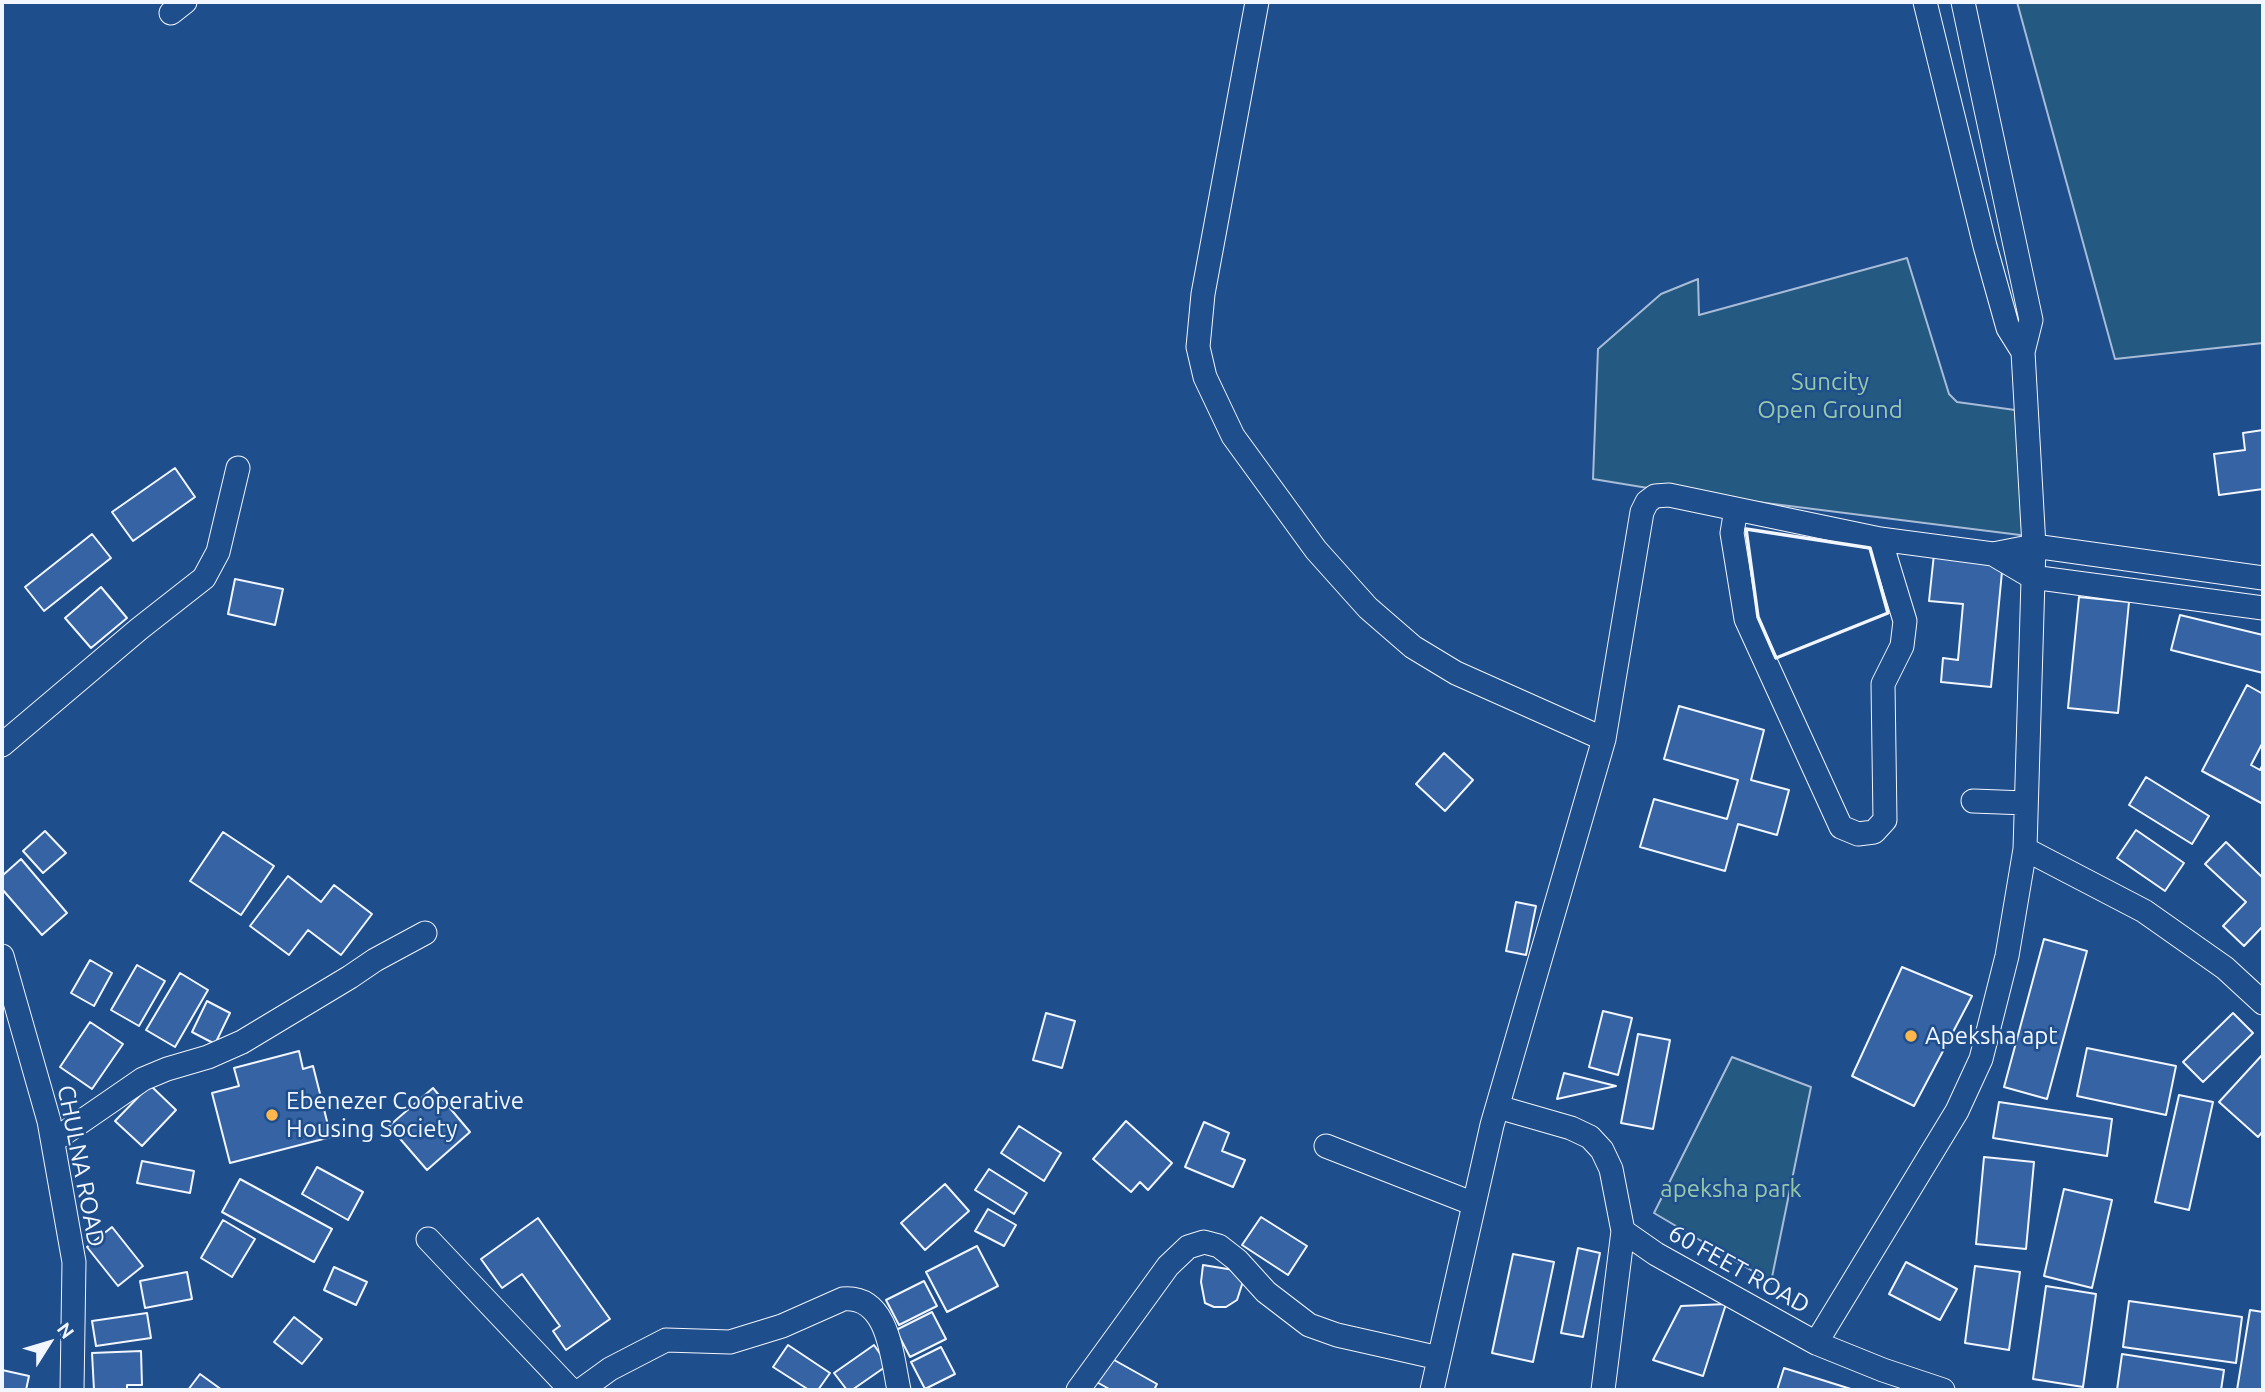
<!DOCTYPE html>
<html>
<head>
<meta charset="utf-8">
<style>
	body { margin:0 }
	#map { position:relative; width:2265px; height:1392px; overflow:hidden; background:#1f4e8c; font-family:Ubuntu,sans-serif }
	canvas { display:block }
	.frame { position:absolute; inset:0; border:4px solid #f2f6ff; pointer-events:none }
	.north { position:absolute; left:14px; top:1308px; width:70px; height:70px; -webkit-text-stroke:5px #1f4e8c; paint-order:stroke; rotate:53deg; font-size:19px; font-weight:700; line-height:28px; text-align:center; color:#f2f6ff }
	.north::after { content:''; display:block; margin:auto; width:24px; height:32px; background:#f2f6ff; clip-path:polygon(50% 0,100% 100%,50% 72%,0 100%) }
</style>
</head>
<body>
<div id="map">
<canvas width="2265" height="1392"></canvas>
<div class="frame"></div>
<div class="north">N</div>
</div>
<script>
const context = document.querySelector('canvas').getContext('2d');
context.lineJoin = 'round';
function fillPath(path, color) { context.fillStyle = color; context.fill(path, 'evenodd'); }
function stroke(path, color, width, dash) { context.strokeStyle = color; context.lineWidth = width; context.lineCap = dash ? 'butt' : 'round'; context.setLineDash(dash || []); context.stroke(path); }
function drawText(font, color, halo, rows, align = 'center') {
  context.font = font + ' Ubuntu,sans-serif'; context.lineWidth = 5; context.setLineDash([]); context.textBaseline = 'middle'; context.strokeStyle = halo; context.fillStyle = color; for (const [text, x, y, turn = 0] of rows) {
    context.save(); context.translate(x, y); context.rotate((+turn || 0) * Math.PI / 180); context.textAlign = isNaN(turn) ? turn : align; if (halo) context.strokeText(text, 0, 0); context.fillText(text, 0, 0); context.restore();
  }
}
const green = new Path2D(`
	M2017 2H2263V343L2115 359Z
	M1907 258 1949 394 1957 402 2015 410 2028 536 1654 489 1593 479 1598 349 1661 294 1698 279 1699 315Z
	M1732 1057 1811 1087 1771 1282 1654 1213Z`);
fillPath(green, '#245a82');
stroke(green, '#a8bbd7', 2);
const building = new Path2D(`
	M2263 430V489L2219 495 2214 454 2245 450 2243 433Z
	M175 468 195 497 133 541 112 512Z
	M92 534 111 558 44 611 25 587Z
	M1934 554 2003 561 1991 687 1941 682 1943 658 1958 660 1963 604 1929 601Z
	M235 579 283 589 275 625 228 614Z
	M101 587 127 618 91 648 65 618Z
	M2079 597 2129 602 2118 713 2068 708Z
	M2180 615 2263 635V673L2171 650Z
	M2247 685 2263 694V742L2251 765 2260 770 2263 764V804L2202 771Z
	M1679 706 1764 730 1751 780 1789 790 1777 835 1738 824 1725 871 1640 847 1654 799 1727 819 1738 780 1664 759Z
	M1444 753 1473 780 1445 811 1416 784Z
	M2146 777 2209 816 2192 844 2129 805Z
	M2136 830 2184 863 2165 891 2117 858Z
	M45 831 66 853 43 873 23 851Z
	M223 832 274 866 241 915 190 881Z
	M2226 842 2263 878V926L2244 946 2223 926 2246 902 2205 864Z
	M21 859 67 913 42 935 2 889V876Z
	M288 876 321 902 334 885 372 914 341 955 308 930 289 955 250 926Z
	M1516 902 1536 906 1526 955 1506 951Z
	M2044 939 2087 951 2047 1099 2004 1087Z
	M90 960 112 973 94 1006 71 993Z
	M137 965 165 981 139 1026 111 1010Z
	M1902 967 1972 996 1914 1106 1852 1076Z
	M180 973 208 990 175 1047 146 1030Z
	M207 1001 230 1013 215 1044 192 1032Z
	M1603 1011 1632 1018 1618 1075 1589 1067Z
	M1046 1013 1075 1021 1062 1068 1033 1060Z
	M2233 1013 2253 1033 2203 1082 2183 1062Z
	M90 1022 123 1044 92 1089 60 1067Z
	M1638 1034 1670 1040 1653 1129 1621 1123Z
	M2087 1048 2176 1066 2166 1115 2077 1096Z
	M299 1051 303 1069 313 1066 331 1137 230 1163 212 1093 239 1086 234 1068Z
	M2263 1054V1131L2258 1137 2219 1102Z
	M1564 1073 1616 1086 1557 1099Z
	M150 1085 176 1110 142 1146 115 1121Z
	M433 1088 470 1132 427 1170 389 1126Z
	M2179 1095 2213 1102 2189 1210 2155 1202Z
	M1999 1102 2112 1119 2107 1156 1993 1138Z
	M1126 1121 1172 1163 1148 1190 1140 1182 1131 1192 1093 1159Z
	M1204 1122 1229 1133 1222 1151 1245 1160 1233 1187 1185 1167Z
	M1019 1126 1061 1153 1044 1181 1001 1153Z
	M1984 1157 2034 1162 2026 1249 1976 1244Z
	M142 1161 194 1171 190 1193 137 1183Z
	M317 1167 363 1192 348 1220 302 1194Z
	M989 1169 1027 1193 1014 1214 975 1190Z
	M240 1179 332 1229 314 1262 222 1212Z
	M945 1184 969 1211 925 1250 901 1223Z
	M2064 1189 2112 1200 2092 1288 2044 1276Z
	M988 1209 1016 1225 1004 1246 975 1231Z
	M1261 1217 1307 1246 1288 1275 1242 1245Z
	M538 1218 610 1319 566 1350 553 1331 560 1326 522 1274 502 1288 481 1259Z
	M223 1220 255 1239 232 1277 201 1258Z
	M112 1227 143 1266 118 1286 87 1247Z
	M977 1246 998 1286 947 1312 926 1272Z
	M1578 1248 1600 1253 1583 1337 1561 1333Z
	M1513 1254 1554 1262 1533 1362 1492 1353Z
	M1906 1262 1957 1289 1940 1320 1889 1294Z
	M1203 1265 1246 1272 1237 1300 1226 1307H1214L1205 1303 1201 1282Z
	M1975 1266 2020 1272 2009 1350 1965 1343Z
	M334 1267 367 1282 356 1305 324 1290Z
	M187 1272 192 1299 145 1308 140 1281Z
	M924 1281 937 1306 899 1325 886 1300Z
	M2046 1286 2096 1294 2083 1387 2033 1379Z
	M2129 1301 2242 1317 2236 1363 2123 1347Z
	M1726 1304 1703 1376 1653 1360 1681 1306Z
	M2250 1310 2263 1312V1390H2237Z
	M932 1312 946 1339 910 1357 896 1330Z
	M147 1313 151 1338 96 1346 92 1321Z
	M294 1317 322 1339 302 1364 274 1342Z
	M788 1345 830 1373 818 1390H809L773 1367Z
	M874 1345 888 1365 852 1390H847L834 1373Z
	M941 1347 955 1374 925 1389 911 1362Z
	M141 1351 142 1385H127V1390H94L92 1353Z
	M2122 1354 2224 1370 2221 1390H2117Z
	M1107 1356 1157 1384 1154 1390H1111L1093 1380Z
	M1784 1368 1854 1390H1777Z
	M2 1370 29 1376 26 1390H2Z
	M200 1374 222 1390H188Z`);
fillPath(building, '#3563a3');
stroke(building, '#f2f6ff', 2);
const minor = new Path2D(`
	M1257 2 1203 294 1198 347 1205 377 1233 436 1316 550 1368 608 1413 647 1456 673 1604 739
	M1925 2 1985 246 2008 328 2023 352
	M171 13 185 2
	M1736 509 1732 533 1746 619 1841 827 1858 834 1874 832 1885 820 1883 684 1902 646 1905 621 1880 539
	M1993 554 2032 577 2263 608
	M2 745 139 629 204 578 218 552 238 468
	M1973 801 2026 803
	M2025 849 2144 911 2225 968 2263 1003
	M2 956 49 1121 74 1262 72 1390
	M1498 1107 1571 1128 1590 1137 1602 1150 1611 1169 1623 1231
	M53 1141 143 1079 167 1069 208 1057 242 1042 350 977 375 960 425 933
	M1326 1146 1474 1204
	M428 1239 571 1390
	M1816 1343 1957 1111 1981 1059 2007 956 2025 849 2034 546 2023 352 2031 320 1963 2
	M581 1390 610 1369 666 1340 730 1342 782 1326 843 1299C889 1295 892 1358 899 1390
	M1078 1390 1168 1266 1188 1247 1204 1242 1219 1246 1237 1260 1266 1292 1309 1325 1337 1335 1439 1358
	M1432 1390 1492 1125 1604 739 1642 512 1647 502 1655 496 1669 495 1880 539 1993 554 2034 546 2263 578
	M1603 1390 1623 1231 1656 1254 1816 1343 1883 1370 1943 1390`);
stroke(minor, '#f2f6ff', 25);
stroke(minor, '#1f4e8c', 23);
stroke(new Path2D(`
	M1746 529 1870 548 1888 613 1776 658 1758 617Z`), '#f2f6ff', 3.5);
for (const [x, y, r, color] of [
	[1911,1036,7,"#ffb74d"],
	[272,1115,7,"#ffb74d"]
]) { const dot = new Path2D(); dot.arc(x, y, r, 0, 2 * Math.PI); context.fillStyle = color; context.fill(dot); stroke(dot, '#1f4e8c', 2.5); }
drawText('24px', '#97c8a6', '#1f4e8c', [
	["Suncity",1830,382],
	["Open Ground",1830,410],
	["apeksha park",1731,1189]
]);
drawText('24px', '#f2f6ff', '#1f4e8c', [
	["Apeksha apt",1925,1036],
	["Ebenezer Cooperative",286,1101],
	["Housing Society",286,1129]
], 'left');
drawText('24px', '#f2f6ff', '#1f4e8c', [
	["CHULNA ROAD",81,1166,79],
	["60 FEET ROAD",1739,1269,29]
]);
</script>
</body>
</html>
